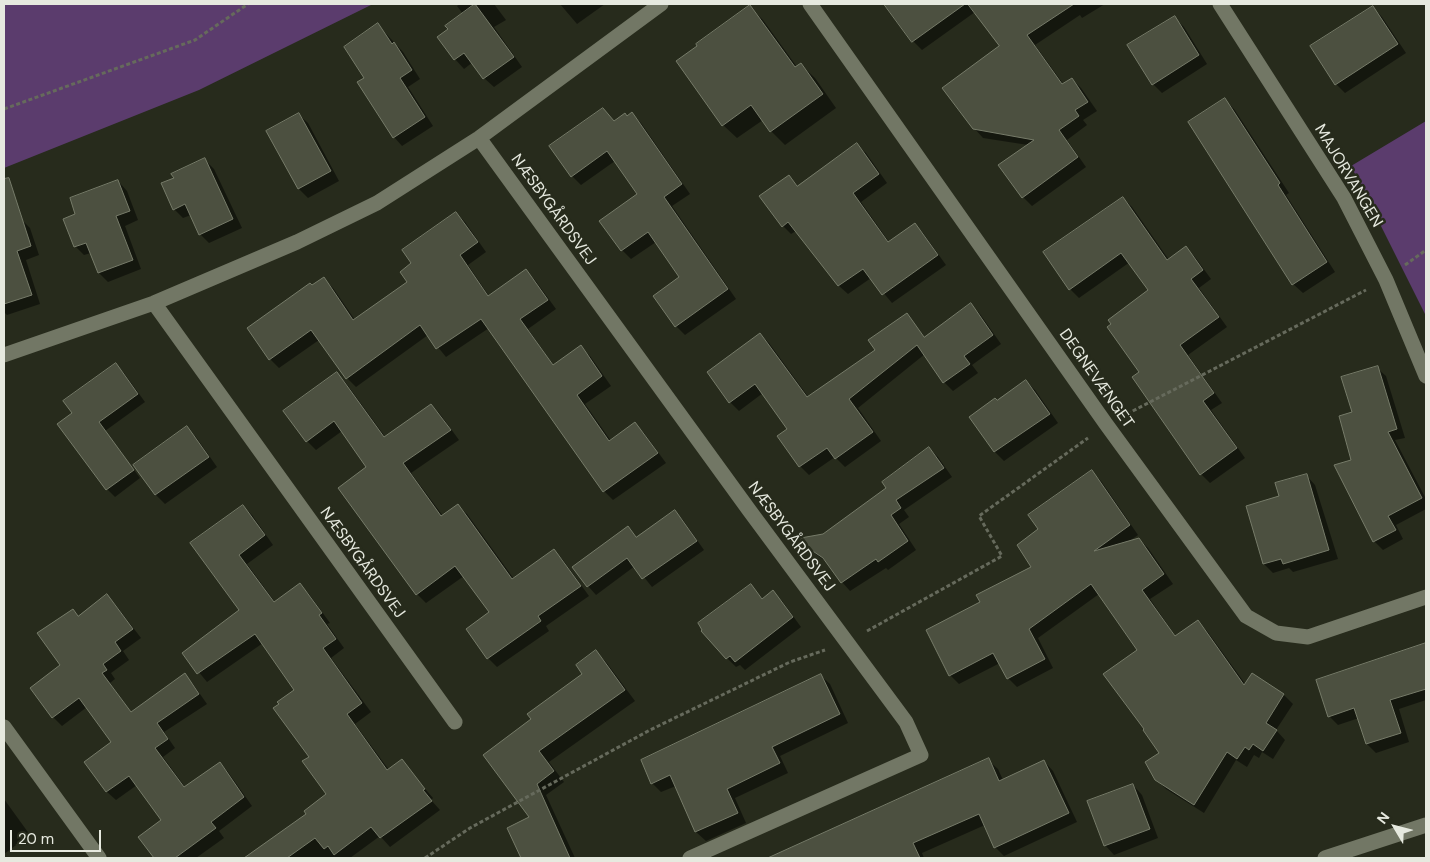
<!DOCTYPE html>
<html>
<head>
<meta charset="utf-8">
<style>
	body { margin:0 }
	#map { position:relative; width:1430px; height:862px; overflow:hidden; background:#272b1c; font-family:"DM Sans",sans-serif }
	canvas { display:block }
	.frame { position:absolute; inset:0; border:5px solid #e6e9df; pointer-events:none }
	.north { position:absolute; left:1370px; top:802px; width:50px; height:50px; -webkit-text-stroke:4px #272b1c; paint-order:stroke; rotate:307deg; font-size:14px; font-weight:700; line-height:20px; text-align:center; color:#e6e9df }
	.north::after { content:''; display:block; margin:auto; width:18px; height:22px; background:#e6e9df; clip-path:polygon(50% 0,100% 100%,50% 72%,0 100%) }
	.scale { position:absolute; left:10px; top:830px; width:91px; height:22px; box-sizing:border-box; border:2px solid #e6e9df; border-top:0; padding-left:6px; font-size:15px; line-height:18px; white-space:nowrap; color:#e6e9df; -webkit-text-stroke:4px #272b1c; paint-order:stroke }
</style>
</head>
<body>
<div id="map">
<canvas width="1430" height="862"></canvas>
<div class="frame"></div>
<div class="north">N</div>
<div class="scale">20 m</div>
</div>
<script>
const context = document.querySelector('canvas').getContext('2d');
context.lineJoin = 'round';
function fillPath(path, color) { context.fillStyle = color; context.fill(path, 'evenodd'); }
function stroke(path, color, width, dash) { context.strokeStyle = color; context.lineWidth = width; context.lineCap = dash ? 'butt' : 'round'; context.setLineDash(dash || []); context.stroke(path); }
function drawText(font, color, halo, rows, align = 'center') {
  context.font = font + ' "DM Sans",sans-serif'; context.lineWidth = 5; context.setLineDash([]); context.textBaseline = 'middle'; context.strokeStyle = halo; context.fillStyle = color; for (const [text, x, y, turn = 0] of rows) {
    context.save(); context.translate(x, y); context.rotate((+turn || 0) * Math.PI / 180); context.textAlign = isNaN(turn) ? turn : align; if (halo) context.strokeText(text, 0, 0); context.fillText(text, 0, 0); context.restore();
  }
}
fillPath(new Path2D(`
	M4 4H373L199 90 4 168Z
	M1426 121V316L1351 166Z`), '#5b3c6d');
fillPath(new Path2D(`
	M460 4H494L506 20 494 27 522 67 494 87 484 78 473 62 464 69 455 59 439 37 449 29 463 14 457 6Z
	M560 4H605L577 24Z
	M896 4H980L982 7 922 50 913 41Z
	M1031 4H1105L1082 18 1080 15 1035 45 1064 85 1072 79 1081 88 1097 111 1083 120 1087 125 1067 140 1086 167 1032 206 1023 197 1028 145 983 138 974 128 1001 47 991 33Z
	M750 7 763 20 797 67 801 65 815 78 836 108 785 145 771 131 763 120 737 138 723 125Z
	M1373 7 1382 17 1406 53 1345 93 1336 84Z
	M1174 17 1184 27 1207 64 1162 93 1153 84Z
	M378 25 403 52 420 79 408 87 433 126 402 146 394 137 365 78Z
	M1225 100 1234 109 1289 193 1286 195 1335 272 1303 293 1293 284Z
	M603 109 615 122 632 114 641 123 690 194 672 206 736 299 685 335 676 326 681 278 656 242 631 259 622 250 639 194 615 161 581 185 572 176Z
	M298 114 308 123 339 181 308 198 299 189 268 131Z
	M857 145 866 153 887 183 861 202 889 242 914 224 923 233 946 265 892 303 871 278 848 294 839 286 796 231 791 234 783 226 789 177 798 186Z
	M205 160 214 169 242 228 209 243 200 234 191 215 183 218 174 209 175 178Z
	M118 181 127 191 138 220 125 226 141 269 108 282 99 273 91 253 84 255 75 246 77 215Z
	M1123 198 1132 207 1169 260 1186 248 1195 257 1211 279 1199 288 1227 327 1188 355 1222 403 1211 410 1245 458 1210 483 1201 474 1141 373 1150 290 1130 262 1079 298 1070 289Z
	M456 213 465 222 486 252 468 265 489 296 526 271 535 280 556 309 528 329 554 366 580 347 590 356 611 386 585 404 611 441 635 424 644 433 666 463 613 500 604 491 489 328 446 357 428 335 356 387 347 378 319 340 279 368 270 359 312 286 324 279 333 288 355 320 408 282 413 264Z
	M21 219 30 228 39 255 26 260 40 304 7 315 4 312V224Z
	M971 305 980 314 1001 344 972 365 978 373 953 391 944 382 925 354 858 408 881 441 845 467 835 457 809 475 800 466 789 430 763 393 739 411 730 402 760 334 769 343 809 398 877 350 907 315 925 338Z
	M116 365 124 373 145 402 105 431 140 478 115 497 107 489 58 424 74 413Z
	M1377 368 1386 376 1405 438 1395 440 1426 499V509L1396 525 1403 539 1383 550 1374 541 1352 461 1354 413Z
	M337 374 346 383 386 438 431 405 440 414 459 440 411 473 443 516 457 505 467 514 514 579 554 551 563 560 589 596 546 626 549 631 497 667 488 658 491 612 464 576 426 603 417 594 368 467 342 431 316 450 307 441Z
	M1026 381 1035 390 1058 423 1004 461 995 452 971 417Z
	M186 428 196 437 217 467 165 504 156 495 135 465Z
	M929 448 938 457 952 477 904 510 909 517 899 524 916 550 888 570 886 568 850 591 842 582 828 563 806 547 798 540 823 535 888 488Z
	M1092 472 1101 481 1138 535 1128 542 1139 539 1148 548 1173 584 1150 599 1176 637 1198 622 1207 631 1246 685 1252 675 1284 695 1293 704 1276 730 1285 740 1273 759 1262 752 1259 758 1254 755 1247 767 1236 760 1204 813 1166 789 1156 779 1161 754 1139 650 1099 594 1038 638 1053 668 1017 687 1008 678 1000 663 959 684 950 675 982 602 1032 568 1040 529Z
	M1306 475 1315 485 1338 559 1293 572 1289 568 1273 573 1264 564 1280 496Z
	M243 506 252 515 273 545 247 564 275 602 300 585 309 594 330 623 327 624 344 648 331 658 371 712 355 724 389 770 401 761 433 798 431 800 440 810 390 847 380 836 350 858H262L257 851 307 814 328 794 311 757 296 690 263 643 207 682 184 654 240 611 191 544Z
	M674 511 683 520 704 550 652 587 635 566 596 595 588 586 628 528 637 538Z
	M751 586 763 599 773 592 782 601 801 627 745 670 740 665 736 667 727 658Z
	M107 596 115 604 141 638 123 651 129 660 111 673 115 679 110 683 132 713 184 675 193 684 207 704 164 732 175 748 163 757 185 787 220 763 228 772 252 806 219 831 224 838 196 858H156L140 837 163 821 137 785 116 800 107 792 86 762 113 743 87 707 62 726 53 717 62 666 79 617Z
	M1426 645V700L1399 709 1409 742 1376 753 1367 744 1359 718 1338 725 1329 716 1318 681Z
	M596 652 606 662 635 701 549 762 564 782 546 795 575 858H522L508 828 531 818 532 719 584 675Z
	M820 675 830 684 848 723 780 756 788 773 735 798 746 823 706 841 696 832 676 786 661 792 652 783Z
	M988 760 998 769 1003 780 1044 761 1053 771 1077 822 1004 856 995 847 985 825 922 853 924 858H770Z
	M1133 785 1142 795 1158 838 1114 855 1105 845Z
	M4 799 30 835 4 854Z`), '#0007');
const building = new Path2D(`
	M475 4 514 57 483 79 464 53 454 60 437 37 448 29 445 26Z
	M884 4H965L912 42Z
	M968 4H1074L1027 35 1062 84 1072 78 1088 102 1075 110 1079 116 1059 130 1078 157 1022 198 998 165 1034 140 973 129 942 88 999 46Z
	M750 5 795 67 801 63 823 94 770 132 751 105 722 126 676 61 697 46 696 44Z
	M1373 6 1398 44 1335 85 1310 46Z
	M1175 16 1199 55 1152 85 1127 45Z
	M378 23 392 44 394 42 412 70 400 78 425 117 393 138 357 82 364 78 344 47Z
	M1225 98 1280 183 1278 185 1327 262 1292 285 1188 122Z
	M603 108 614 121 625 113 627 116 632 112 682 184 664 197 728 289 675 327 653 296 679 277 648 232 621 251 599 221 637 194 607 151 571 177 549 146Z
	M299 113 331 171 298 189 266 131Z
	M857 143 879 174 853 193 888 242 915 223 938 255 882 295 863 269 838 286 788 222 782 227 759 196 789 175 797 186Z
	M205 158 233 219 199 235 185 204 173 210 161 183 174 178 171 174Z
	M9 178 31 246 17 251 32 295 4 304V179Z
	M118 180 130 211 116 216 133 260 98 273 86 243 74 247 63 219 75 214 70 198Z
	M1123 197 1167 260 1186 246 1203 270 1191 279 1219 317 1180 345 1214 393 1203 401 1237 448 1200 475 1132 377 1139 372 1107 327 1111 324 1108 320 1148 290 1121 253 1069 290 1043 252Z
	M456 212 478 242 460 255 488 296 526 269 548 300 520 319 553 365 581 345 602 376 577 395 609 441 635 422 658 453 603 492 481 319 436 349 420 325 346 379 311 330 269 360 247 328 310 283 312 285 324 277 353 320 407 282 400 272 411 263 402 250Z
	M971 303 993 335 964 356 970 364 943 383 917 345 849 399 873 432 835 459 827 448 799 467 777 436 787 429 755 384 729 403 707 372 760 333 807 397 875 350 868 340 907 313 924 337Z
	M116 363 138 394 99 422 134 470 106 490 57 424 72 413 63 401Z
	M1378 366 1397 429 1388 432 1422 498 1388 516 1396 530 1373 542 1334 465 1351 460 1339 416 1352 412 1341 377Z
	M337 372 384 437 431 404 451 430 403 463 441 516 458 504 512 579 554 549 581 586 538 616 541 621 487 659 466 629 489 612 455 566 416 595 338 488 366 467 334 421 306 442 283 411Z
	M1026 380 1050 414 994 452 969 417 995 398 997 400Z
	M187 426 209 457 155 495 133 465Z
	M929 447 944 468 896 500 901 508 891 515 908 541 878 562 876 559 841 583 823 558 795 539 823 534 886 488 882 482Z
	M1092 470 1130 525 1094 551 1139 538 1164 574 1142 590 1175 636 1198 620 1244 685 1252 673 1284 694 1266 723 1277 730 1263 751 1253 744 1249 750 1245 747 1237 759 1227 752 1194 805 1155 780 1145 762 1159 753 1143 730 1144 729 1103 674 1137 650 1091 584 1029 629 1045 659 1007 679 993 653 949 676 926 630 980 602 976 595 1031 567 1017 545 1038 529 1028 515Z
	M1307 474 1329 550 1283 564 1281 559 1263 564 1246 506 1279 496 1275 483Z
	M243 505 265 535 239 555 274 602 300 583 322 613 319 615 336 639 323 648 362 703 347 714 387 770 402 759 425 789 423 790 432 801 380 838 371 827 334 855 328 846 324 849 315 838 287 858H244L306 814 304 811 326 794 302 761 309 757 273 708 279 704 277 702 294 690 255 634 197 674 182 653 239 610 190 543Z
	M675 510 697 541 642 579 627 558 587 587 572 567 628 526 636 537Z
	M751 584 762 599 773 590 793 617 735 662 730 656 726 659 701 631 702 630 698 623Z
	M107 594 133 629 115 642 121 651 103 664 107 670 102 673 131 712 185 673 199 694 157 723 168 739 155 748 184 787 220 762 244 797 211 822 216 828 175 858H154L138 837 161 820 129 776 106 792 84 762 111 742 79 698 52 718 30 688 60 665 37 633 73 609 78 616Z
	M1426 643V689L1390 700 1401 733 1366 744 1354 708 1328 717 1316 680Z
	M596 650 625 690 539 751 554 771 537 784 570 858H521L507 828 529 817 483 755 531 719 527 714 582 674 576 665Z
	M821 674 840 714 772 747 780 763 727 789 738 813 695 832 670 775 651 784 641 760Z
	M989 758 999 781 1044 760 1069 813 994 848 979 814 913 843 920 858H768Z
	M1133 784 1150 829 1104 846 1087 801Z`);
fillPath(building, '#4c5040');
stroke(building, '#767b69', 1);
stroke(new Path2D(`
	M4 109 195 40 248 4
	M1405 265 1426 250
	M1127 414 1366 290
	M867 631 1002 556 979 516 1088 438
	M425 858 470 828 650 730 790 662 825 650`), '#666a5c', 3, [4, 2.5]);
stroke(new Path2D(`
	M810 4 1106 424 1246 616 1276 633 1308 637 1426 597
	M1220 4 1344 198 1386 280 1426 376
	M479 138 749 510 906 722 921 755 690 858
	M154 303 455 722
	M4 355 154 303 297 242 377 203 479 138 661 4
	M4 727 99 858`), '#727765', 15);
stroke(new Path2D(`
	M1325 858 1426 825`), '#727765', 15);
drawText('16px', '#e6e9df', '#272b1c', [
	["MAJORVANGEN",1348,176,59],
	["NÆSBYGÅRDSVEJ",553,210,54],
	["DEGNEVÆNGET",1096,379,55],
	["NÆSBYGÅRDSVEJ",791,537,53],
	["NÆSBYGÅRDSVEJ",362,563,54]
]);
</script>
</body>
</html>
